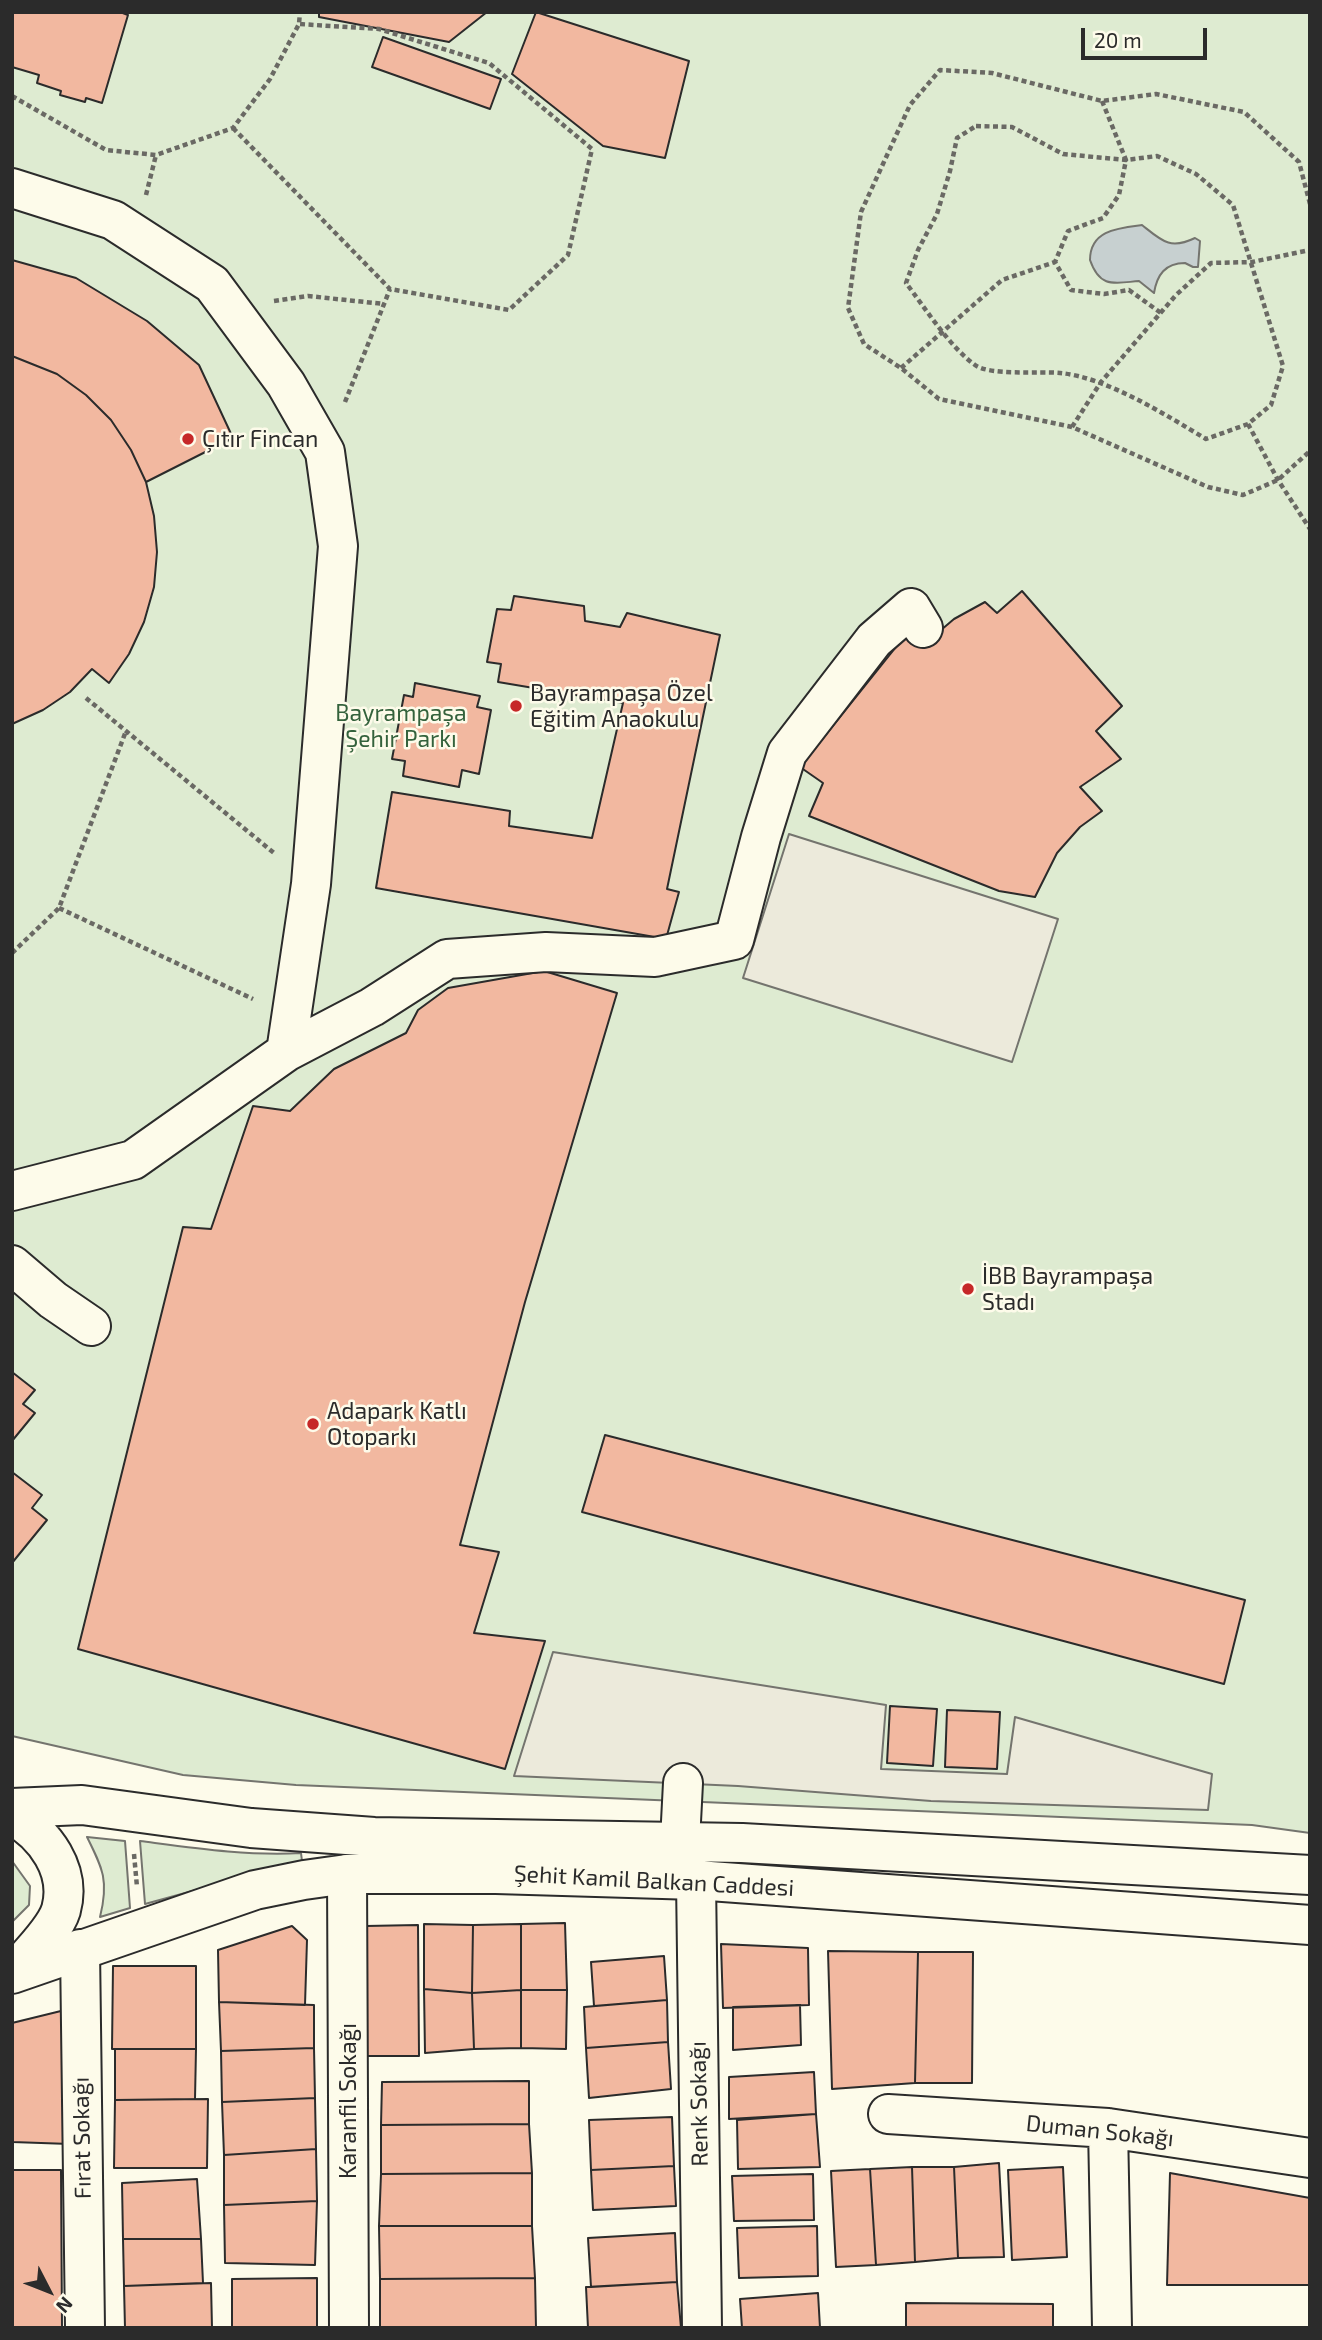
<!DOCTYPE html>
<html>
<head>
<meta charset="utf-8">
<style>
	body { margin:0 }
	#map { position:relative; width:1322px; height:2340px; overflow:hidden; background:#fdfbea; font-family:"Exo 2",sans-serif }
	canvas { display:block }
	.frame { position:absolute; inset:0; border:14px solid #2b2b2b; pointer-events:none }
	.north { position:absolute; left:14px; top:2256px; width:70px; height:70px; -webkit-text-stroke:5px #fdfbea; paint-order:stroke; rotate:132deg; font-size:19px; font-weight:700; line-height:28px; text-align:center; color:#2b2b2b }
	.north::after { content:''; display:block; margin:auto; width:24px; height:32px; background:#2b2b2b; clip-path:polygon(50% 0,100% 100%,50% 72%,0 100%) }
	.scale { position:absolute; left:1081px; top:28px; width:126px; height:32px; box-sizing:border-box; border:4px solid #2b2b2b; border-top:0; padding-left:9px; font-size:21px; line-height:24px; white-space:nowrap; color:#2b2b2b; -webkit-text-stroke:5px #fdfbea; paint-order:stroke }
</style>
</head>
<body>
<div id="map">
<canvas width="1322" height="2340"></canvas>
<div class="frame"></div>
<div class="north">N</div>
<div class="scale">20 m</div>
</div>
<script>
const context = document.querySelector('canvas').getContext('2d');
context.lineJoin = 'round';
function fillPath(path, color) { context.fillStyle = color; context.fill(path, 'evenodd'); }
function stroke(path, color, width, dash) { context.strokeStyle = color; context.lineWidth = width; context.lineCap = dash ? 'butt' : 'round'; context.setLineDash(dash || []); context.stroke(path); }
function drawText(font, color, halo, rows, align = 'center') {
  context.font = font + ' "Exo 2",sans-serif'; context.lineWidth = 5; context.setLineDash([]); context.textBaseline = 'middle'; context.strokeStyle = halo; context.fillStyle = color; for (const [text, x, y, turn = 0] of rows) {
    context.save(); context.translate(x, y); context.rotate((+turn || 0) * Math.PI / 180); context.textAlign = isNaN(turn) ? turn : align; if (halo) context.strokeText(text, 0, 0); context.fillText(text, 0, 0); context.restore();
  }
}
const green = new Path2D(`
	M12 12H1310V1833L1252 1825 296 1785 183 1775 12 1736Z
	M87 1837 125 1841 130 1908 100 1917C109 1881 103 1869 87 1837Z
	M140 1841C194 1848 247 1856 301 1853L302 1861 145 1904Z
	M12 1861 30 1886 29 1905 12 1922Z`);
fillPath(green, '#deebd1');
stroke(green, '#74746e', 2);
const parking = new Path2D(`
	M789 834 1058 919 1012 1062 743 978Z
	M553 1652 886 1705 881 1769 1007 1774 1015 1717 1212 1774 1208 1810 931 1801 738 1786 514 1776Z`);
fillPath(parking, '#eceadb');
stroke(parking, '#74746e', 2);
const water = new Path2D(`
	M1142 225C1162 241 1170 250 1195 238L1200 241 1198 267H1193L1185 263C1165 263 1157 275 1154 293L1139 281C1115 283 1100 289 1090 260 1090 230 1118 228 1142 225Z`);
fillPath(water, '#c7d0d0');
stroke(water, '#74746e', 2);
const building = new Path2D(`
	M12 12H120L128 15 102 103 86 98 85 102 60 95 61 91 37 83 39 75 12 67Z
	M319 12H487L449 42 319 17Z
	M536 12 689 61 665 158 603 146 512 74Z
	M383 37 501 79 490 109 372 67Z
	M12 260 76 278 147 321 199 365 233 438 146 482 131 450 111 420 86 395 57 374 12 356Z
	M12 356 57 374 86 395 111 420 131 450 146 482 154 516 157 552 154 587 144 622 129 654 109 683 92 669 70 692 43 710 12 724Z
	M1022 591 1122 706 1096 731 1121 759 1080 787 1102 811 1080 827 1057 853 1035 897 999 891 809 816 823 783 800 767 908 632 921 647 954 619 985 602 997 613Z
	M514 596 584 606 585 621 620 627 627 613 720 635 667 889 679 892 666 939 376 888 392 792 510 811 509 826 592 838 623 703 498 682 501 664 487 662 497 609 511 610Z
	M415 683 480 696 477 707 491 710 479 774 462 770 459 787 403 776 405 761 392 759 404 695 413 697Z
	M544 971 617 993 525 1302 460 1545 499 1552 474 1633 545 1641 505 1769 78 1649 183 1227 211 1229 253 1106 290 1111 334 1069 406 1033 418 1010 448 988Z
	M12 1372 35 1390 23 1404 35 1413 12 1441Z
	M605 1435 1245 1600 1224 1684 582 1512Z
	M12 1472 42 1495 32 1508 47 1520 12 1563Z
	M890 1706 937 1709 933 1766 887 1763Z
	M947 1710 1000 1712 997 1769 945 1767Z
	M565 1923 567 1990H521V1924Z
	M424 1924 473 1925 472 1993 424 1989Z
	M521 1924V1990L472 1993 473 1925Z
	M418 1925 419 2056H366V1926Z
	M292 1926 307 1940 305 2005 219 2002 218 1950Z
	M721 1944 808 1948 809 2005 723 2008Z
	M828 1951 918 1952 915 2083 832 2089Z
	M918 1952H973L972 2083H915Z
	M664 1956 667 2000 594 2006 591 1962Z
	M113 1966H196V2049H112Z
	M424 1989 472 1993 474 2049 425 2053Z
	M521 1990V2048L474 2049 472 1993Z
	M521 1990H567L566 2049 521 2048Z
	M667 2000 668 2042 586 2048 584 2007Z
	M219 2002 314 2005V2048L221 2051Z
	M800 2005 801 2045 733 2050V2007Z
	M65 2010 70 2144 12 2142V2023Z
	M668 2042 671 2089 589 2098 586 2048Z
	M314 2048 315 2098 222 2102 221 2051Z
	M115 2049H196L195 2099 115 2100Z
	M814 2072 816 2114 729 2119V2077Z
	M529 2081V2124L381 2125 382 2082Z
	M315 2098 316 2149 224 2155 222 2102Z
	M208 2099 207 2168H114L115 2100Z
	M816 2114 820 2167 738 2169 737 2120Z
	M672 2117 674 2166 591 2170 589 2120Z
	M529 2124 532 2173 381 2174V2125Z
	M316 2149 317 2201 224 2205V2155Z
	M999 2163 1004 2257 958 2258 954 2167Z
	M674 2166 676 2206 593 2210 591 2170Z
	M912 2167H954L958 2258 915 2262Z
	M912 2167 915 2262 876 2265 870 2169Z
	M1063 2167 1067 2257 1012 2260 1008 2170Z
	M870 2169 876 2265 836 2267 831 2171Z
	M12 2170H61L62 2328H12Z
	M532 2173V2226H379L381 2174Z
	M1170 2173 1310 2198V2285H1167Z
	M813 2174 814 2220 734 2221 732 2176Z
	M197 2179 201 2239H123L122 2183Z
	M317 2201 315 2265 225 2263 224 2205Z
	M379 2226H532L535 2278 380 2279Z
	M817 2226 818 2276 739 2278 737 2228Z
	M675 2233 677 2282 591 2287 588 2238Z
	M123 2239H201L203 2283 124 2286Z
	M317 2278V2328H232V2279Z
	M535 2278 536 2328H380V2279Z
	M677 2282 681 2328H588L586 2287Z
	M211 2283 212 2328H125L124 2286Z
	M818 2293 820 2328H742L740 2299Z
	M906 2303 1053 2304V2328H906Z`);
fillPath(building, '#f2b8a0');
stroke(building, '#2b2b2b', 2);
const minor = new Path2D(`
	M12 188 113 220 212 284 286 384 325 452 338 546 311 884 286 1052
	M12 1191 133 1160 286 1052 372 1007 447 959 546 952 655 957 734 940 761 837 787 753 874 640 911 608 923 628
	M12 1265 53 1300 91 1326
	M680 1841 683 1783
	M347 1874 349 2328
	M696 1880 702 2328
	M80 1949 85 2328
	M888 2114 1108 2128 1310 2158
	M1108 2128 1112 2328`);
const major = new Path2D(`
	M12 1808 82 1805 251 1828 374 1837 742 1843 1310 1875
	M12 1815C45 1834 72 1870 61 1910 55 1930 29 1955 15 1971
	M12 1974 255 1890 304 1880 347 1874H496L696 1880 1310 1925`);
stroke(minor, '#2b2b2b', 42);
stroke(major, '#2b2b2b', 42);
stroke(new Path2D(`
	M12 96 106 150 156 155 233 128 270 79 299 24 300 12
	M1102 101 1126 160 1119 195 1103 218 1068 231 1055 262 1071 290 1104 294 1129 290 1161 313
	M976 126 1012 127 1063 154 1126 160 1157 156 1196 174 1233 205 1283 366 1271 405 1248 424 1206 439C1166 415 1106 377 1060 373 1040 371 990 376 975 365 950 347 925 308 906 283L918 250 937 214 950 171 957 138Z
	M233 128 390 289 509 310 568 255 592 149 489 63 379 29 299 24
	M146 195 156 155
	M1310 204 1299 162 1244 112 1156 94 1102 101 992 73 940 70 910 105 861 212 848 308 864 344 901 368 939 399 1072 427 1208 487 1243 495 1278 480 1310 451
	M274 301 308 296 384 304
	M901 368 1002 280 1055 262
	M345 402 390 289
	M1248 424 1278 480 1310 529
	M1072 427 1101 382 1176 295 1211 263 1252 262 1310 250
	M86 698 274 853
	M59 908 253 999
	M12 953 59 908 126 731
	M134 1854 137 1887`), '#6a6964', 4.5, [5, 3.5]);
stroke(minor, '#fdfbea', 38);
stroke(major, '#fdfbea', 38);
for (const [x, y, r, color] of [
	[188,439,7,"#c62828"],
	[516,706,7,"#c62828"],
	[968,1289,7,"#c62828"],
	[313,1424,7,"#c62828"]
]) { const dot = new Path2D(); dot.arc(x, y, r, 0, 2 * Math.PI); context.fillStyle = color; context.fill(dot); stroke(dot, '#fdfbea', 2.5); }
drawText('23px', '#2b2b2b', '#fdfbea', [
	["Çıtır Fincan",202,439],
	["Bayrampaşa Özel",530,693],
	["Eğitim Anaokulu",530,719],
	["İBB Bayrampaşa",982,1276],
	["Stadı",982,1302],
	["Adapark Katlı",327,1411],
	["Otoparkı",327,1437]
], 'left');
drawText('23px', '#34623c', '#fdfbea', [
	["Bayrampaşa",401,713],
	["Şehir Parkı",401,739]
]);
drawText('23px', '#2b2b2b', '#fdfbea', [
	["Şehit Kamil Balkan Caddesi",654,1881,3],
	["Karanfil Sokağı",348,2101,-90],
	["Renk Sokağı",699,2104,-91],
	["Duman Sokağı",1100,2131,6],
	["Fırat Sokağı",82,2138,-91]
]);
</script>
</body>
</html>
